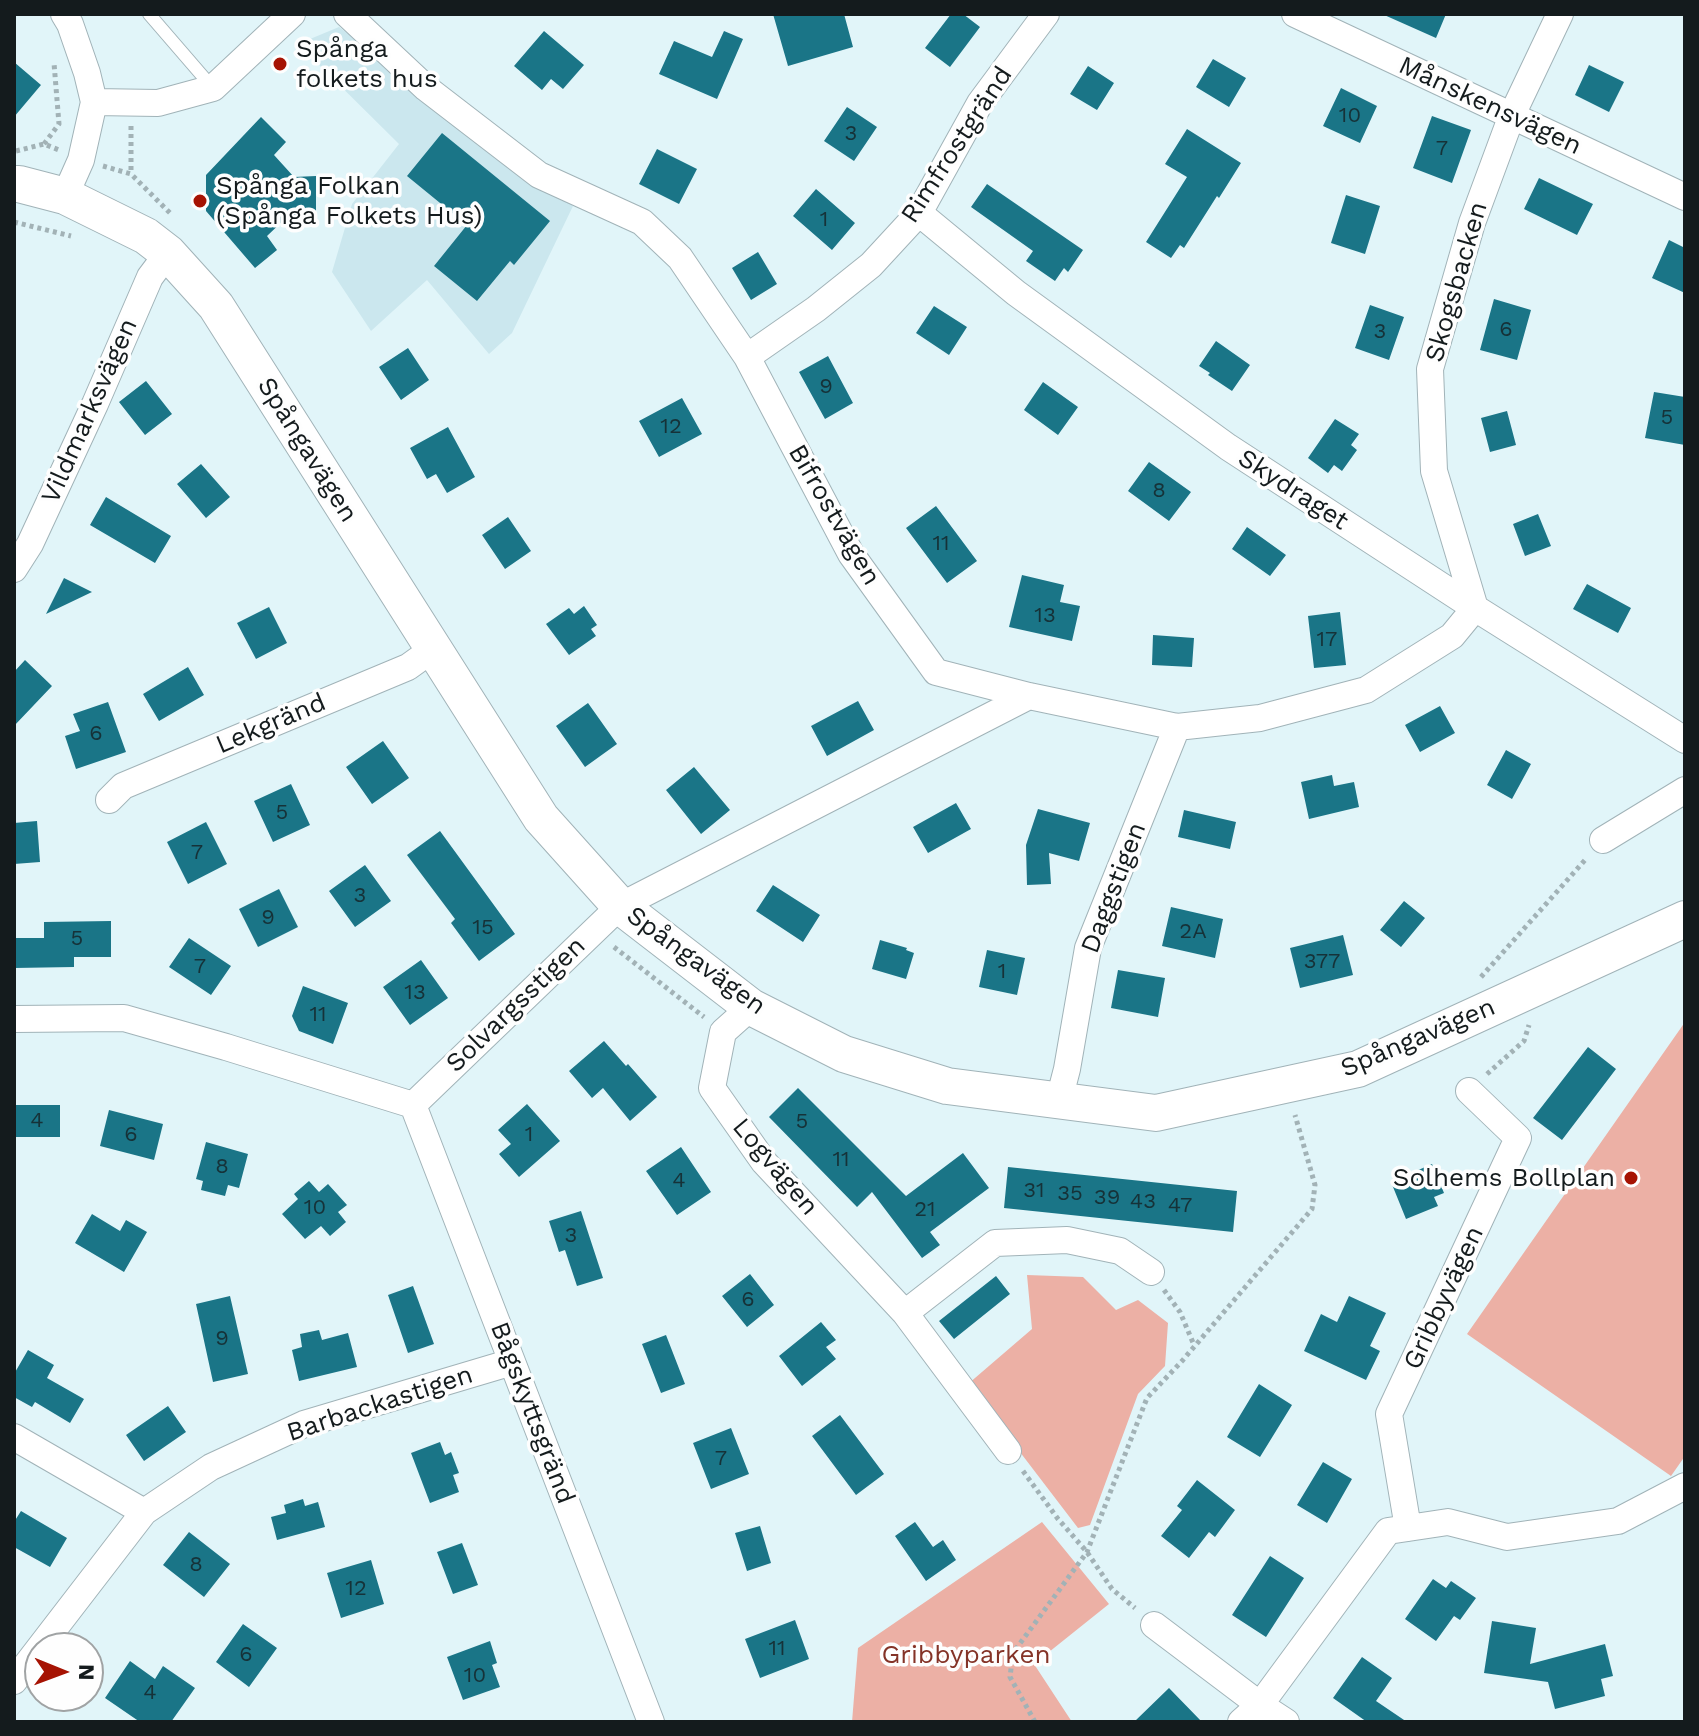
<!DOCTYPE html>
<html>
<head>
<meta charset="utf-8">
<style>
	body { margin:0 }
	#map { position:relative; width:1699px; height:1736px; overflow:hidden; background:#e1f5f9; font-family:"Work Sans",sans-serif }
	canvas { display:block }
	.frame { position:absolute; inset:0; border:16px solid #141b1d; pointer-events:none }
	.north { position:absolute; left:24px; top:1632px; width:80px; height:80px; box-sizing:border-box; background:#fefefe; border:2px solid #a0a3a4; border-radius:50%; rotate:91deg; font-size:22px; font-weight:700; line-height:32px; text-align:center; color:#141b1d }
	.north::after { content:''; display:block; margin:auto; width:28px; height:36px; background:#a61303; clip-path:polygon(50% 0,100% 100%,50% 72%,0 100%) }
</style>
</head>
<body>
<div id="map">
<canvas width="1699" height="1736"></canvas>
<div class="frame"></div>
<div class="north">N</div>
</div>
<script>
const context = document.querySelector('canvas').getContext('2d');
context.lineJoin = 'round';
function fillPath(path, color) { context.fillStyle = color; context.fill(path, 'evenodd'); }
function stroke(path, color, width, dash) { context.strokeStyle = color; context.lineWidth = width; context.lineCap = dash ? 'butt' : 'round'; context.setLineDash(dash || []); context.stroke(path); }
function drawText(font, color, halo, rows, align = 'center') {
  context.font = font + ' "Work Sans",sans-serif'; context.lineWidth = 7; context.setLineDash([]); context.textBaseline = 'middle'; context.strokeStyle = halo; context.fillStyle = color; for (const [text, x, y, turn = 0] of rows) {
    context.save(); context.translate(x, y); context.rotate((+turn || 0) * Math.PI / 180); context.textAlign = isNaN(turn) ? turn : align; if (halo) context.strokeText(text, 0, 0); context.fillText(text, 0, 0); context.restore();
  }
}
fillPath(new Path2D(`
	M339 27 573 206 512 333 489 354 427 280 371 331 332 272 352 204 399 144 298 44Z`), '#cbe7ee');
fillPath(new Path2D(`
	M1685 1022V1456L1671 1476 1467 1334Z
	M1027 1275 1083 1277 1116 1310 1138 1300 1168 1323 1165 1366 1138 1394 1090 1525 1078 1528 968 1384 1032 1329Z
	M1042 1522 1109 1604 1034 1664 1072 1722H852L858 1648Z`), '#ecb0a5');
fillPath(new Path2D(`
	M773 14H844L853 47 788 66Z
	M951 14H963L980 27 950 67 925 48Z
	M1382 14H1446L1436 38Z
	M544 31 584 65 563 89 551 79 542 90 514 66Z
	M724 31 743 39 717 99 659 74 674 41 712 57Z
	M1213 59 1246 78 1229 107 1196 87Z
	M14 62 41 85 14 117Z
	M1589 65 1624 82 1609 112 1575 95Z
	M1088 66 1114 83 1097 110 1070 94Z
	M1341 88 1377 106 1360 143 1323 126Z
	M847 107 877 127 854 161 824 141Z
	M1432 116 1471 130 1452 183 1413 168Z
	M261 117 286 142 274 155 294 177 316 176V217H287L267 236 277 250 255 268 206 211V175Z
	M1187 129 1241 163 1219 198 1217 196 1184 248 1180 245 1171 258 1146 242 1187 177 1165 164Z
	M442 133 550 221 514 265 510 261 477 301 434 266 467 225 407 176Z
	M657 149 697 169 679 204 639 184Z
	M1539 178 1593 204 1577 235 1524 209Z
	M987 184 1083 250 1068 272 1064 268 1055 281 1026 261 1033 251 971 207Z
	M816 189 855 223 832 250 793 216Z
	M1346 195 1380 206 1365 254 1331 243Z
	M1669 240 1685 248V293L1652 278Z
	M758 252 777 284 751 300 732 268Z
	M1494 299 1531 310 1517 360 1480 350Z
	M1370 305 1404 317 1389 360 1355 348Z
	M934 306 967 327 949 355 916 333Z
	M1216 341 1250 365 1232 391 1208 375 1210 373 1199 366Z
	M408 348 429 380 401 400 379 367Z
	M828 356 853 403 825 419 799 372Z
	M146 381 172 414 145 435 119 402Z
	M1043 382 1078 407 1058 435 1024 410Z
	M1654 392 1685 397V445L1645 438Z
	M682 398 702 434 659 457 639 421Z
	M1507 411 1516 445 1490 452 1481 418Z
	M1335 419 1359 434 1351 445 1357 450 1342 471 1334 465 1328 473 1308 458Z
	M448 427 475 477 447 493 436 474 427 479 410 448Z
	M1149 462 1191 492 1169 521 1128 491Z
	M201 464 230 497 206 518 177 484Z
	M106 497 171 536 155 563 90 525Z
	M936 506 977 561 947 583 906 528Z
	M1538 514 1551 546 1525 556 1513 524Z
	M508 517 531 551 505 569 482 535Z
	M1247 527 1286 555 1270 576 1232 549Z
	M1022 575 1064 585 1060 602 1080 606 1072 641 1009 627Z
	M64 578 92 592 46 614Z
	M1587 584 1631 608 1618 633 1573 609Z
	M584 606 597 625 591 629 596 636 569 655 546 624 569 608 574 614Z
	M269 607 287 643 256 659 237 623Z
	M1340 612 1346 665 1314 668 1308 616Z
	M1153 635 1194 638 1192 667 1152 665Z
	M25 660 52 686 14 726V672Z
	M188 667 204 695 159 721 143 694Z
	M858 701 874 730 827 756 811 726Z
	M108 702 126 752 76 769 65 736 80 731 73 714Z
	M588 703 617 744 585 767 556 726Z
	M1440 706 1455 733 1420 752 1405 725Z
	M383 741 409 778 372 804 346 767Z
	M1506 750 1531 764 1512 799 1487 785Z
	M694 767 730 810 701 834 666 790Z
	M1332 775 1334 786 1354 782 1359 807 1309 819 1301 782Z
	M291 784 310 825 273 842 254 801Z
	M956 803 971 829 928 853 913 827Z
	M1038 809 1090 823 1079 861 1049 853 1051 884 1027 885 1026 845Z
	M1184 810 1236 822 1230 849 1178 837Z
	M37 821 40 862 14 864V823Z
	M206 822 227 864 188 884 167 842Z
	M440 831 515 934 479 961 451 923 455 919 407 855Z
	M365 865 391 901 355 927 329 891Z
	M773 885 820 915 803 942 756 911Z
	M279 889 298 927 258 947 239 909Z
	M1404 901 1425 918 1401 947 1380 930Z
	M1171 907 1223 919 1215 958 1162 946Z
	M111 921V957H74V967L14 968V938H44V922Z
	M1343 935 1353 975 1300 988 1290 948Z
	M189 938 231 966 211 995 169 967Z
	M880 940 907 948 906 950 914 953 906 979 872 969Z
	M987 950 1025 958 1017 995 979 987Z
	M421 960 448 998 410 1025 383 987Z
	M1118 970 1165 978 1158 1017 1111 1008Z
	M303 986 348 1003 333 1044 299 1031 292 1016Z
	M604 1041 626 1066 628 1064 657 1097 630 1121 603 1088 592 1098 569 1071Z
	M1588 1047 1616 1069 1562 1140 1533 1118Z
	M798 1088 906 1196 963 1153 989 1188 930 1232 940 1245 922 1258 872 1192 857 1207 769 1117Z
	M527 1104 560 1141 519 1177 499 1154 511 1144 498 1130Z
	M14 1105H60V1137H14Z
	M109 1110 163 1124 154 1160 100 1146Z
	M206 1142 248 1154 239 1188 228 1185 225 1196 201 1190 203 1181 196 1179Z
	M681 1147 711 1192 677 1215 646 1171Z
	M1432 1164 1444 1193 1434 1197 1438 1206 1406 1219 1391 1182Z
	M1008 1167 1237 1191 1233 1232 1004 1208Z
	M309 1181 319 1192 328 1184 347 1205 338 1212 346 1222 330 1236 321 1226 305 1239 282 1214 298 1199 294 1194Z
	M581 1211 603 1278 577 1286 565 1250 559 1252 549 1221Z
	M92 1214 120 1231 126 1220 147 1232 124 1272 75 1243Z
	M750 1274 774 1305 747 1327 722 1296Z
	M996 1276 1010 1294 954 1339 939 1321Z
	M413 1286 434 1344 408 1353 388 1295Z
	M230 1296 248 1374 213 1382 196 1304Z
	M1349 1296 1386 1313 1370 1346 1380 1351 1366 1380 1304 1351 1321 1314 1337 1322Z
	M821 1322 836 1340 826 1347 836 1359 802 1386 779 1356Z
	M319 1330 322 1340 348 1333 357 1367 299 1381 292 1350 302 1347 300 1334Z
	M666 1335 685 1384 661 1393 642 1344Z
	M28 1350 54 1365 47 1378 84 1399 70 1423 35 1402 32 1407 14 1397V1374Z
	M1259 1384 1292 1405 1260 1457 1227 1437Z
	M168 1406 186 1432 144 1461 126 1435Z
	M840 1415 884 1474 856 1495 812 1436Z
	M731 1428 749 1474 711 1489 693 1443Z
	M440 1442 445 1455 451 1452 459 1473 453 1475 459 1492 430 1503 411 1453Z
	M1323 1462 1352 1479 1327 1523 1297 1505Z
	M1197 1480 1235 1510 1215 1537 1209 1532 1189 1558 1161 1536 1182 1510 1177 1506Z
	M303 1499 305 1506 318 1502 325 1527 277 1540 271 1517 286 1513 284 1505Z
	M21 1511 67 1538 50 1567 14 1547V1522Z
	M915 1522 933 1547 943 1540 956 1560 926 1581 895 1536Z
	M760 1526 771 1563 747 1571 735 1533Z
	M189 1532 230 1564 204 1597 163 1565Z
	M462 1543 478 1585 453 1594 437 1552Z
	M1270 1556 1304 1578 1266 1637 1232 1615Z
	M371 1560 384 1604 341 1618 327 1573Z
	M1433 1579 1446 1588 1451 1581 1476 1598 1460 1620 1454 1616 1436 1641 1405 1619Z
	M795 1620 809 1659 760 1678 745 1639Z
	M1492 1621 1536 1628 1530 1664 1605 1644 1613 1676 1601 1679 1605 1696 1555 1709 1548 1682 1484 1673Z
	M243 1624 277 1648 249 1687 216 1662Z
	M490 1641 497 1663 492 1665 500 1687 463 1700 447 1657Z
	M1362 1657 1392 1678 1376 1701 1407 1722H1367L1333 1698Z
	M130 1661 155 1679 163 1666 195 1688 171 1722H140L105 1698Z
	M1169 1688 1202 1722H1134Z`), '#1a7587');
const lane = new Path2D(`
	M149 14 212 87`);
const street = new Path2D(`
	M64 14 70 24 87 73 94 102 81 160 65 196
	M347 14 426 88 539 175 642 222 680 258 747 357 851 554 936 672 1029 696 1177 727 1260 718 1366 690 1452 636 1475 608 1434 471 1430 369 1472 223 1512 115 1560 14
	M1295 14 1685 197
	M94 102 158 103 213 88 292 14
	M919 213 1016 293 1228 447 1475 608 1685 740
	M747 357 816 309 871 265 919 213 980 103 1046 14
	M14 569 30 544 95 404 150 277 168 253
	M109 800 123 786 408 667 433 649
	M1603 840 1685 790
	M751 1007 723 1032 712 1088 764 1162 905 1313 995 1243 1067 1240 1120 1251 1151 1272
	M14 1019 124 1018 226 1047 413 1105
	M1059 1100 1067 1069 1088 948 1177 727
	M413 1105 620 906 1029 696
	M413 1105 651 1722
	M905 1313 1008 1451
	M14 1437 144 1512
	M1408 1528 1389 1414 1518 1138 1469 1091
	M1154 1625 1260 1705 1286 1722
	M14 1681 144 1512 211 1467 304 1424 512 1362
	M1241 1722 1260 1705 1388 1531 1448 1522 1507 1537 1618 1521 1685 1486`);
const secondary = new Path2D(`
	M14 184H19L65 196 146 236 168 253 216 306 541 818 620 906 751 1007 844 1054 947 1086 1156 1113 1358 1069 1685 919`);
stroke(lane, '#a1b3b8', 14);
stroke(street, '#a1b3b8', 28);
stroke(secondary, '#a1b3b8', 38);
stroke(new Path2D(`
	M131 126V174
	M44 144 59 124 54 63
	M16 151 44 144 59 150
	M103 166 131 174 171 214
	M14 222 71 236
	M614 947 704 1017
	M1481 977 1586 859
	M1487 1074 1524 1041 1529 1025
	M1164 1290 1180 1312 1194 1345
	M1023 1471 1058 1519 1087 1552 1112 1589 1135 1608
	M1035 1722 1010 1677 1013 1653 1087 1552 1147 1398 1182 1361 1312 1209 1315 1185 1295 1115`), '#a2b2b6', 5, [4, 4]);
stroke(lane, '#fff', 12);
stroke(street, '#fff', 26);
stroke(secondary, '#fff', 36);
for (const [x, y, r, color] of [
	[280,64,8,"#a61303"],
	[200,201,8,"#a61303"],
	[1631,1178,8,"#a61303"]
]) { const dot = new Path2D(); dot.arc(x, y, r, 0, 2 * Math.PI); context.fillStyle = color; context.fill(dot); stroke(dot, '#fefefe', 3); }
drawText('22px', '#163238', null, [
	["10",1350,116],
	["3",851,134],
	["7",1442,149],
	["1",824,220],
	["6",1506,330],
	["3",1380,332],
	["9",826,387],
	["5",1667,418],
	["12",671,427],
	["8",1159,491],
	["11",941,544],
	["13",1045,616],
	["17",1327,640],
	["6",96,734],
	["5",282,813],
	["7",197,853],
	["3",360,896],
	["9",268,918],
	["15",483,928],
	["2A",1193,932],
	["5",77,939],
	["377",1322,962],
	["7",200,967],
	["1",1002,972],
	["13",415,993],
	["11",318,1015],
	["4",37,1121],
	["5",802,1122],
	["6",131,1135],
	["1",529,1135],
	["11",841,1160],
	["8",222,1167],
	["4",679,1181],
	["31",1034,1191],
	["35",1070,1194],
	["39",1107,1198],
	["43",1143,1202],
	["47",1180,1206],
	["10",315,1208],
	["21",925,1210],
	["3",571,1236],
	["6",748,1300],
	["9",222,1339],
	["7",721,1459],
	["8",196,1565],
	["12",356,1589],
	["11",777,1649],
	["6",246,1655],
	["10",475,1676],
	["4",150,1693]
]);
drawText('26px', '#141b1d', '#fefefe', [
	["Spånga",296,49],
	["folkets hus",296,79],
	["Spånga Folkan",216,186],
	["(Spånga Folkets Hus)",216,216],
	["Solhems Bollplan",1615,1178,"right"]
], 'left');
drawText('26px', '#141b1d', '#fefefe', [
	["Månskensvägen",1490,106,25],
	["Rimfrostgränd",957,145,-57],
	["Skogsbacken",1457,282,-74],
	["Vildmarksvägen",90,411,-66],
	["Spångavägen",307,450,58],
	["Skydraget",1293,490,33],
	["Bifrostvägen",834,515,60],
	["Lekgränd",271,724,-23],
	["Daggstigen",1114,888,-69],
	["Spångavägen",696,961,36],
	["Solvargsstigen",516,1005,-44],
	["Spångavägen",1418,1038,-23],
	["Logvägen",775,1167,50],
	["Gribbyvägen",1444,1298,-65],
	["Barbackastigen",380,1404,-18],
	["Bågskyttsgränd",532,1413,69]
]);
drawText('26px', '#843327', '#fefefe', [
	["Gribbyparken",966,1655]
]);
</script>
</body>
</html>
